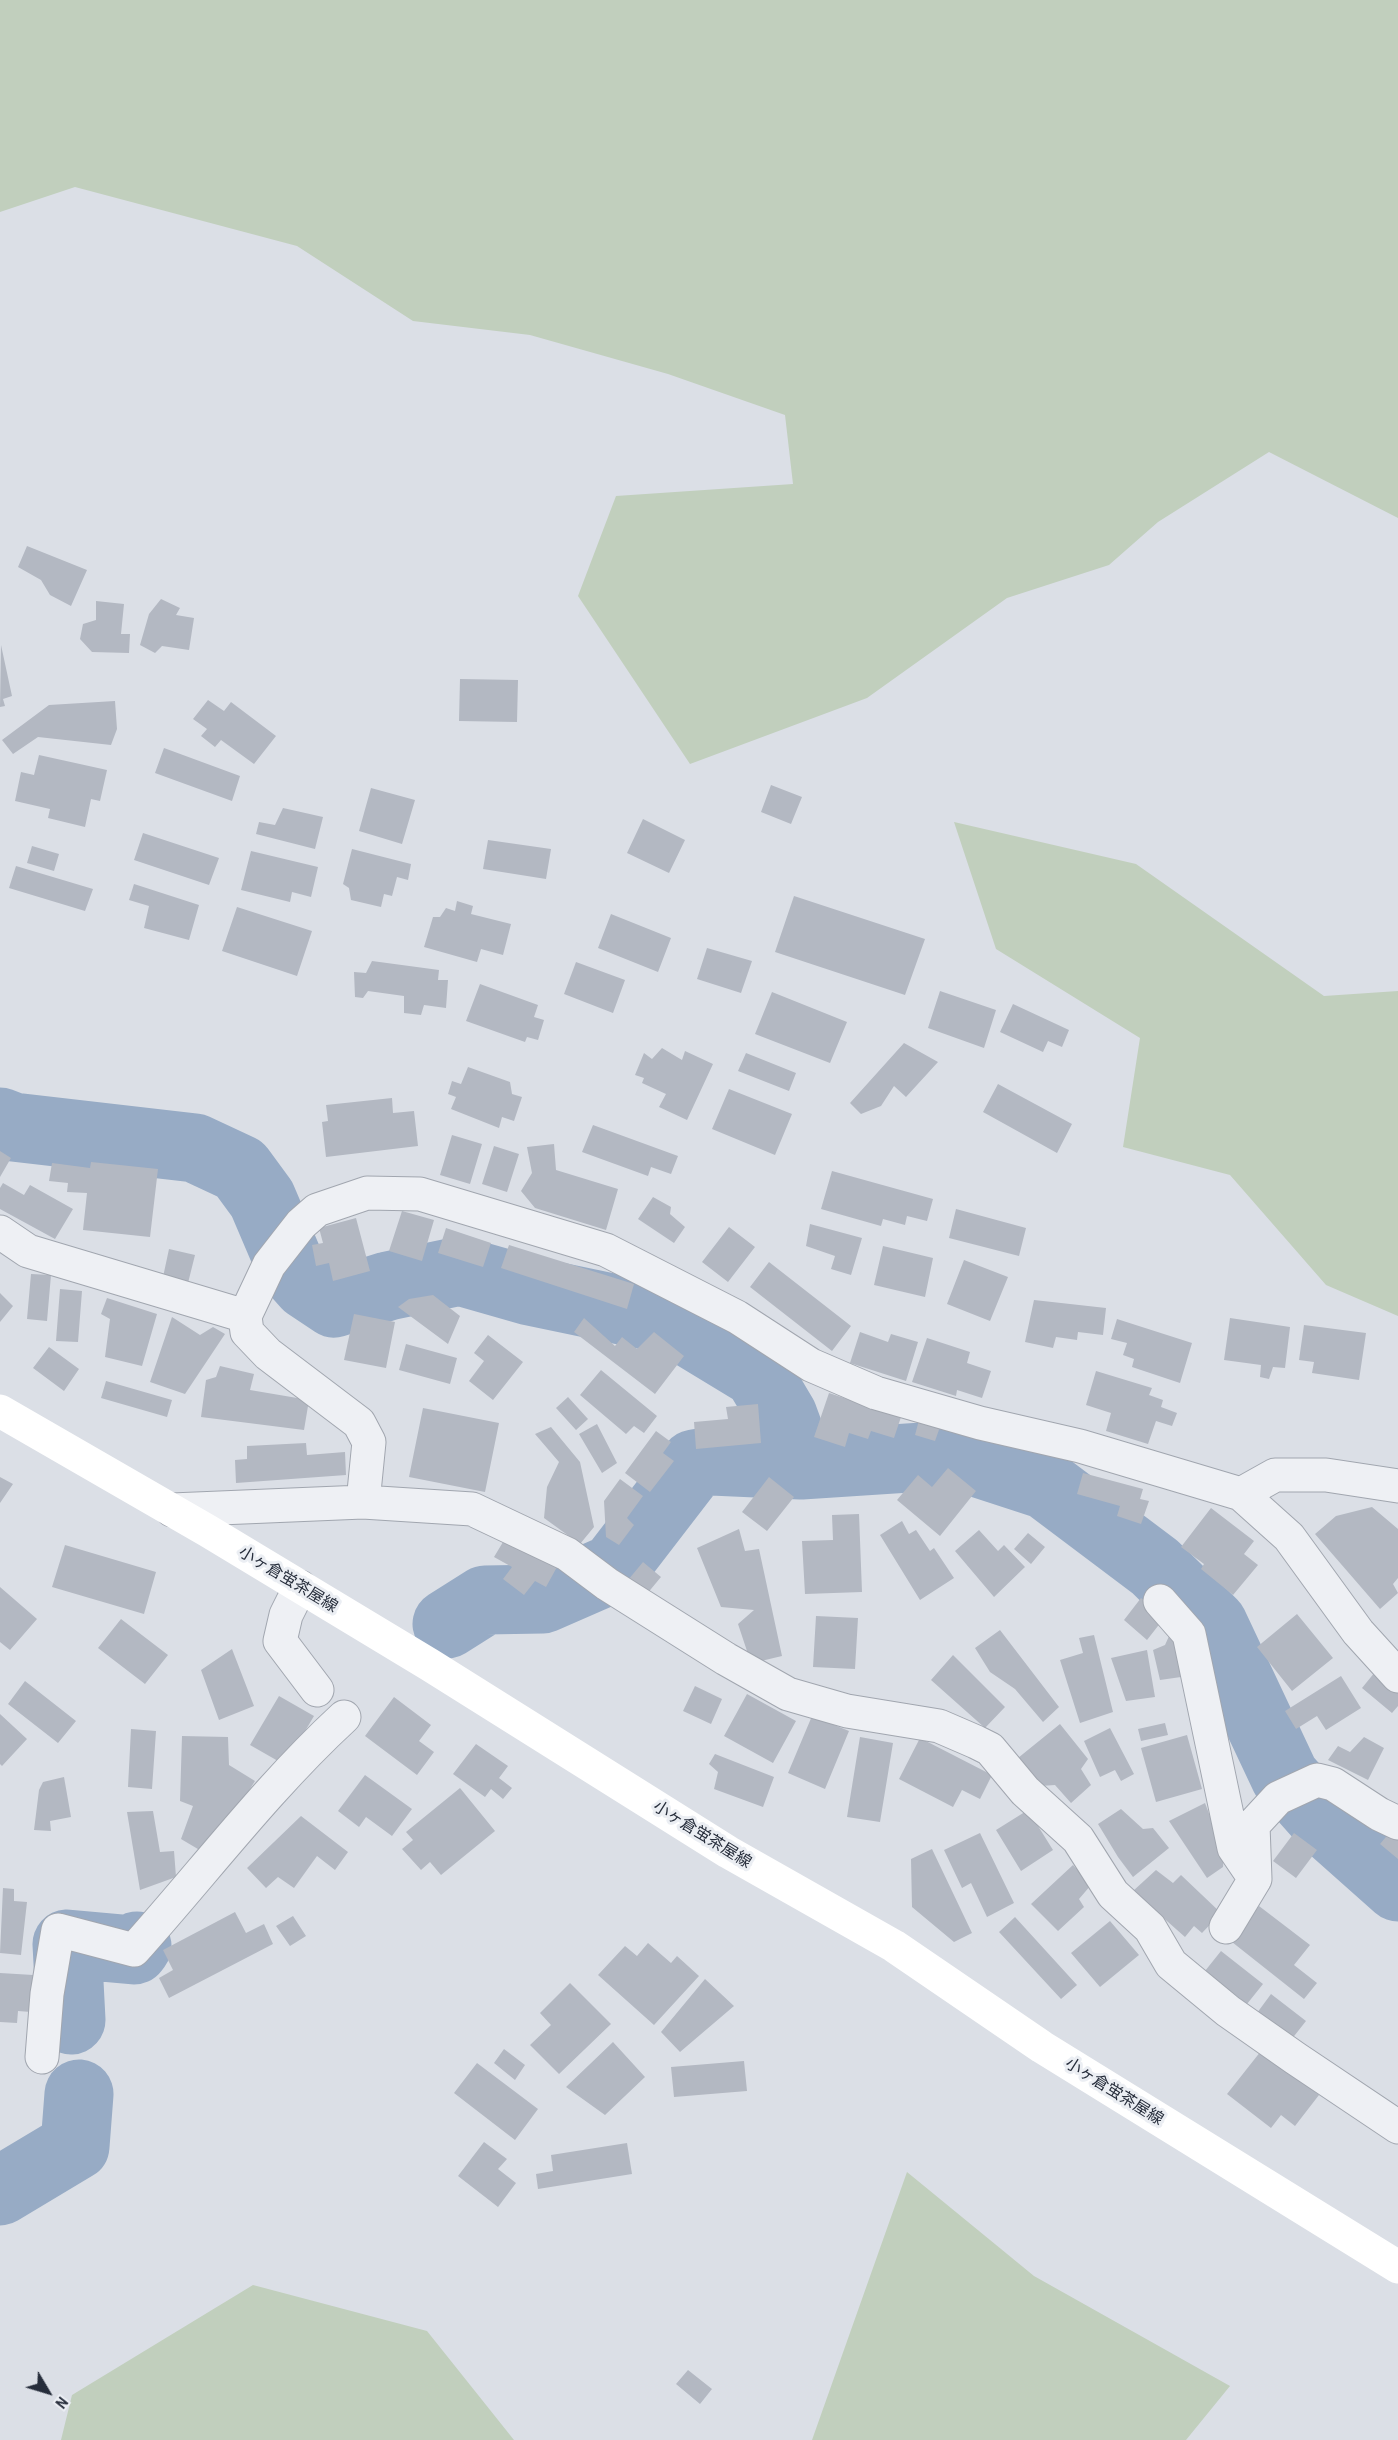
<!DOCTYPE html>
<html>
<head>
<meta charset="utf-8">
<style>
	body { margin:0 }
	#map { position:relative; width:1398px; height:2440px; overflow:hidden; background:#dbdfe6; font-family:"Archivo Narrow",sans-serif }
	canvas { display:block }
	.north { position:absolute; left:18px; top:2362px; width:60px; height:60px; -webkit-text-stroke:4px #ebeef3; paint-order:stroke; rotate:128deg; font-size:16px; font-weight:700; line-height:24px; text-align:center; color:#262d3b }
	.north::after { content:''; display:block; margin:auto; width:21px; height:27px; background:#262d3b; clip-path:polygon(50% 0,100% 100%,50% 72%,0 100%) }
</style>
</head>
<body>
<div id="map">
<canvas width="1398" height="2440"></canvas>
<div class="north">N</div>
</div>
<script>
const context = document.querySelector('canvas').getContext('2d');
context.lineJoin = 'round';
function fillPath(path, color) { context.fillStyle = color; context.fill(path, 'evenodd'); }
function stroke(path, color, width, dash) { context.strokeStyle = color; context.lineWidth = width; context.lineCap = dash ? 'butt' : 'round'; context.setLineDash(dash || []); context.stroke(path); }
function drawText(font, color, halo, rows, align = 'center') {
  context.font = font + ' "Archivo Narrow","Noto Sans JP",sans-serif'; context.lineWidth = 6; context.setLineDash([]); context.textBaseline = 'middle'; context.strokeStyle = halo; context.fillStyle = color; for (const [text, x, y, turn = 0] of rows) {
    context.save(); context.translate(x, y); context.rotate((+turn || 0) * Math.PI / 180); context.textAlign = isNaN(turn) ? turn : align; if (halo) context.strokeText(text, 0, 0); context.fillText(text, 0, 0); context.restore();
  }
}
fillPath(new Path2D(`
	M0 0H1398V518L1269 452 1158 522 1109 565 1007 598 867 698 690 764 578 596 616 496 793 484 785 415 668 374 530 335 413 321 297 246 75 187 0 212Z
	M954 822 1136 864 1324 996 1398 991V1316L1326 1285 1230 1175 1123 1147 1140 1038 996 949Z
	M907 2172 1034 2276 1230 2386 1186 2440H812Z
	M253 2285 427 2331 514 2440H61L72 2395Z`), '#c1cfbd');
stroke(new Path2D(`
	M0 1122 13 1127 195 1148 240 1169 262 1199 291 1267 307 1285 334 1303 388 1286 460 1271 530 1291 669 1320 758 1374 783 1416 801 1465
	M447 1624 485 1600 543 1599 614 1568 694 1464 712 1461 801 1465 954 1455 1046 1485 1155 1567 1213 1624 1285 1777 1326 1823 1398 1887
	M71 2020 67 1944 134 1950 137 1946
	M0 2191 75 2146 79 2094`), '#97abc5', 69);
fillPath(new Path2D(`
	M27 546 87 570 71 606 50 595 41 580 18 567Z
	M161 599 180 608 176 615 194 618 189 650 162 646 155 653 140 645 149 614Z
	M96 601 124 604 121 634H130L129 653 92 652 80 639 83 624 96 620Z
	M1 645 12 696 3 699 5 706 0 707Z
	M460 679 518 680 517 722 459 721Z
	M208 700 224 711 231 702 276 736 254 764 221 740 215 747 201 736 207 729 193 719Z
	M115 701 117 729 111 745 38 737 13 754 2 740 49 705Z
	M164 748 240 776 232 801 155 773Z
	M39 755 107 770 100 801 91 799 85 827 48 818 50 809 15 801 21 772 34 775Z
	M771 785 802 797 791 824 761 812Z
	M371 788 415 800 402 844 359 831Z
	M283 808 323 817 315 849 256 834 259 822 275 825Z
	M643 819 685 840 669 873 627 853Z
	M143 833 219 858 209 885 134 860Z
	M488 840 551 849 546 879 483 869Z
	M32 846 59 854 54 871 27 863Z
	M352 849 411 864 408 880 397 877 392 896 384 894 381 907 351 900 349 888 343 884Z
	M251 851 318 867 311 897 292 892 290 902 241 890Z
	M16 866 93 889 85 911 9 888Z
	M134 884 199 905 189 940 144 928 149 906 129 900Z
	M794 896 925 939 905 995 775 952Z
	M457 901 473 906 471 914 511 924 503 955 481 949 477 962 424 947 433 917H440L446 908 455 911Z
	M237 907 312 931 297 976 222 951Z
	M611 914 671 938 658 972 598 948Z
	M707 948 752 961 741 993 697 979Z
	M372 961 439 970 438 980H448L446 1008 424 1005 421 1015 404 1013V996L368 991 363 998 355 997 354 972 366 973Z
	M576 962 625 980 613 1013 564 994Z
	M480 984 538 1005 534 1017 544 1020 538 1040 527 1037 525 1042 466 1021Z
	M940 991 996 1010 984 1048 928 1028Z
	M772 992 847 1022 830 1063 755 1034Z
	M1013 1004 1069 1030 1062 1047 1048 1041 1043 1052 1000 1032Z
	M904 1043 938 1062 906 1097 894 1086 881 1106 861 1114 850 1103Z
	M662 1048 682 1060 685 1051 713 1064 687 1120 659 1107 666 1094 642 1083 644 1078 635 1075 644 1053 652 1059Z
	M746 1053 796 1073 789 1091 738 1071Z
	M468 1067 510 1082 512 1094 522 1097 514 1121 502 1117 499 1128 451 1109 456 1097 448 1094 452 1081 461 1084Z
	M998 1084 1072 1124 1057 1153 983 1112Z
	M729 1089 792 1114 775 1155 712 1129Z
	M392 1098 393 1113 414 1111 418 1146 326 1157 322 1122 328 1121 326 1105Z
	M593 1125 678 1156 671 1174 651 1167 648 1176 582 1152Z
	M452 1135 482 1144 470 1184 440 1175Z
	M554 1144 556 1170 618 1189 606 1230 535 1208 521 1191 532 1173 527 1147Z
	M494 1146 519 1154 507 1192 482 1184Z
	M0 1151 11 1158 0 1177Z
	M91 1162 158 1169 150 1237 83 1230 87 1193 67 1192 68 1183 49 1181 52 1163 90 1168Z
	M832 1171 933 1199 927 1221 907 1216 905 1225 883 1219 881 1226 821 1209Z
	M3 1183 24 1195 30 1185 73 1209 55 1239 0 1209V1188Z
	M653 1197 671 1207 670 1214 685 1227 674 1243 638 1219Z
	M956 1209 1026 1228 1019 1256 949 1238Z
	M402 1211 434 1220 422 1261 389 1251Z
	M356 1218 370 1271 333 1281 329 1263 316 1266 312 1245 323 1243 319 1228Z
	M810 1224 862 1238 851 1275 831 1269 835 1256 806 1246Z
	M729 1227 755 1247 728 1282 702 1262Z
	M446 1228 491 1243 483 1267 438 1253Z
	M509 1245 634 1284 627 1309 501 1268Z
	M883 1246 933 1258 925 1297 874 1285Z
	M169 1249 195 1255 188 1283 163 1277Z
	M964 1260 1008 1277 990 1321 947 1304Z
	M769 1262 851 1326 832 1351 750 1287Z
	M31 1274 51 1275 47 1321 27 1319Z
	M60 1289 82 1291 78 1342 56 1341Z
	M0 1293 13 1306 0 1322Z
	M433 1295 460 1316 448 1344 398 1307 409 1299Z
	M107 1298 157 1314 142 1366 105 1357 110 1319 101 1314Z
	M1034 1300 1106 1308 1103 1335 1078 1332 1077 1340 1056 1337 1053 1348 1025 1342Z
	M354 1314 395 1322 386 1368 344 1360Z
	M172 1317 200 1335 213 1327 225 1334 185 1394 150 1382Z
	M584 1318 615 1346 622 1337 637 1349 654 1332 684 1356 655 1394 574 1332Z
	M1230 1318 1290 1327 1285 1368 1273 1367 1269 1379 1260 1377 1261 1365 1224 1360Z
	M1117 1319 1192 1343 1180 1383 1132 1367 1134 1359 1123 1355 1127 1343 1111 1339Z
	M1304 1325 1366 1333 1359 1380 1312 1373 1314 1362 1299 1360Z
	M860 1332 888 1342 891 1334 918 1342 906 1381 850 1363Z
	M488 1335 523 1362 493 1400 469 1381 484 1361 474 1353Z
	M927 1338 970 1352 967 1363 991 1371 982 1398 957 1390 956 1396 912 1382Z
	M406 1344 457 1358 450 1384 399 1370Z
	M49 1347 79 1369 64 1391 33 1368Z
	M220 1366 254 1374 250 1390 309 1400 304 1430 201 1417 206 1380 216 1377Z
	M601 1370 657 1416 644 1433 634 1426 626 1434 580 1395Z
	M1096 1371 1152 1388 1149 1395 1163 1400 1161 1407 1177 1413 1172 1426 1156 1421 1148 1444 1106 1431 1111 1413 1086 1405Z
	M106 1381 172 1400 167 1417 101 1398Z
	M829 1393 901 1417 894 1438 871 1431 868 1439 849 1433 845 1447 814 1437Z
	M568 1397 588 1419 576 1430 556 1408Z
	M758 1404 761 1443 696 1449 694 1422 728 1419 726 1407Z
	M423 1408 499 1423 485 1492 409 1477Z
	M919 1420 940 1427 935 1441 915 1435Z
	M597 1424 617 1463 602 1473 579 1434Z
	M551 1427 580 1462 594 1527 580 1544 544 1518 547 1487 559 1462 535 1434Z
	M656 1431 671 1442 663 1453 674 1461 650 1492 625 1473Z
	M306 1443 307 1455 345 1452 346 1475 236 1483 235 1460 247 1459V1446Z
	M948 1468 976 1491 940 1536 897 1500 918 1475 932 1487Z
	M1083 1473 1143 1489 1140 1499 1149 1501 1141 1524 1117 1516 1120 1506 1077 1494Z
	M0 1477 13 1484 0 1503Z
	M769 1477 794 1497 767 1531 742 1512Z
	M620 1479 643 1496 627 1518 634 1525 619 1545 606 1537 604 1501Z
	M1372 1507 1398 1529V1578L1393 1584 1398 1593 1380 1609 1315 1534 1336 1516Z
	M1211 1508 1254 1541 1244 1554 1258 1565 1233 1595 1201 1569 1204 1564 1181 1547Z
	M859 1514 862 1592 805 1594 802 1541 833 1540 832 1515Z
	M902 1521 909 1534 916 1530 930 1551 934 1548 954 1578 920 1600 880 1535Z
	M739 1529 745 1551 759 1549 782 1656 761 1661 748 1654 738 1624 754 1610 721 1607 697 1548Z
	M979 1530 998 1551 1004 1545 1025 1567 994 1597 955 1551Z
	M1028 1533 1045 1547 1031 1564 1014 1549Z
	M506 1537 557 1567 546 1587 535 1581 524 1595 503 1579 512 1567 494 1557Z
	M65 1545 156 1572 144 1614 52 1587Z
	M643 1562 661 1577 646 1595 628 1580Z
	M0 1587 37 1619 10 1650 0 1642Z
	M1141 1598 1165 1617 1147 1640 1124 1620Z
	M1297 1614 1333 1658 1292 1691 1257 1647Z
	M816 1616 858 1618 855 1669 813 1667Z
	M121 1619 168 1655 145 1684 98 1648Z
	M1000 1630 1059 1707 1043 1722 1015 1689 990 1672 975 1648Z
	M1170 1634 1176 1635 1181 1677 1160 1680 1153 1650 1165 1645Z
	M1094 1635 1113 1712 1080 1723 1060 1660 1083 1653 1079 1638Z
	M232 1649 254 1706 219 1720 201 1670Z
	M1147 1650 1155 1697 1126 1701 1111 1658Z
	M953 1655 1005 1707 985 1728 931 1680Z
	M1375 1672 1398 1691V1706L1392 1713 1362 1688Z
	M1341 1676 1361 1708 1326 1730 1317 1716 1296 1729 1285 1711Z
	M25 1681 76 1721 58 1743 8 1704Z
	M695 1686 722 1699 711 1724 683 1711Z
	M747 1694 796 1721 773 1763 724 1736Z
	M279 1696 314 1716 285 1765 250 1745Z
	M394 1697 431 1725 419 1741 434 1752 417 1775 365 1736Z
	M0 1714 27 1739 2 1766 0 1764Z
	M812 1716 849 1731 825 1789 788 1773Z
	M1165 1723 1168 1735 1141 1741 1138 1729Z
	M1060 1724 1088 1759 1081 1769 1091 1785 1071 1803 1055 1785 1040 1786 1018 1758Z
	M1110 1728 1134 1774 1121 1781 1115 1770 1100 1777 1084 1741Z
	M131 1729 156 1731 152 1789 128 1787Z
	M1187 1735 1202 1789 1156 1802 1141 1748Z
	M182 1736 228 1737 229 1765 255 1781 208 1855 181 1839 193 1806 180 1801Z
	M860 1737 893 1743 880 1822 847 1817Z
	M1364 1737 1384 1748 1368 1780 1328 1760 1338 1746 1350 1752Z
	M920 1738 992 1775 980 1799 962 1790 953 1807 899 1779Z
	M476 1744 508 1766 499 1778 512 1788 503 1799 491 1789 485 1797 453 1774Z
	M715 1754 774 1777 763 1807 714 1789 718 1772 709 1764Z
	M365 1775 412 1809 392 1836 366 1817 359 1827 338 1811Z
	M64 1777 71 1817 50 1821 51 1831 34 1830 39 1790 43 1782Z
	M460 1788 495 1831 441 1875 430 1862 421 1870 402 1849 413 1840 406 1832Z
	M1205 1803 1224 1854 1223 1867 1207 1878 1169 1821Z
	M1121 1809 1143 1829 1153 1828 1169 1848 1133 1877 1118 1857 1098 1824Z
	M1028 1810 1053 1850 1021 1871 996 1830Z
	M153 1811 160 1852 174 1851 176 1877 140 1890 127 1812Z
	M301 1816 348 1852 335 1870 317 1856 294 1888 278 1877 266 1888 247 1868Z
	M1390 1832 1398 1836V1859L1380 1844Z
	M980 1833 1014 1903 987 1917 971 1883 962 1888 944 1850Z
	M1294 1833 1317 1850 1296 1878 1273 1861Z
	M932 1849 972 1933 954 1942 912 1907 911 1859Z
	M1073 1865 1091 1885 1079 1899 1084 1907 1058 1931 1031 1904Z
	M1156 1870 1173 1883 1181 1875 1221 1913 1202 1933 1194 1926 1185 1937 1133 1891Z
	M3 1888 14 1889V1901L27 1902 21 1955 0 1953Z
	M1259 1906 1310 1945 1294 1965 1317 1983 1304 1999 1232 1942Z
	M235 1912 246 1933 264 1924 273 1944 169 1998 159 1978 173 1970 163 1950Z
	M293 1916 306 1936 290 1946 276 1926Z
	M1015 1917 1077 1985 1061 1999 999 1932Z
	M1110 1921 1139 1955 1100 1987 1071 1953Z
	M648 1943 671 1963 677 1956 699 1976 654 2025 598 1975 625 1946 637 1956Z
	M1221 1951 1263 1984 1247 2004 1205 1971Z
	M0 1973 33 1975 31 2012 18 2011 17 2023 0 2022Z
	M705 1979 734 2006 680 2052 661 2032Z
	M570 1983 611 2024 559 2074 530 2045 551 2025 540 2013Z
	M1271 1994 1306 2021 1291 2040 1257 2013Z
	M613 2042 645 2077 605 2115 566 2087Z
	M504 2049 525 2065 515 2080 494 2063Z
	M1261 2051 1319 2095 1295 2126 1281 2115 1271 2128 1227 2094Z
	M744 2061 747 2091 674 2097 671 2067Z
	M477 2063 538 2109 515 2140 454 2093Z
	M484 2142 507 2159 498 2169 516 2183 498 2207 458 2176Z
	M627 2143 632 2174 538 2189 536 2174 553 2171 551 2155Z
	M688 2370 712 2389 700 2404 676 2384Z`), '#b3b8c2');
const street = new Path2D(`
	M0 1232 28 1251 245 1316
	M1241 1494 1275 1475H1326L1398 1486
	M363 1502 369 1442 359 1423 268 1354 247 1332 245 1316 269 1265 301 1224 317 1210 367 1193 420 1194 606 1250 737 1317 811 1365 876 1393 980 1423 1080 1446 1241 1494 1289 1537 1358 1632 1398 1676
	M172 1510 363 1502 472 1509 567 1554 607 1584 726 1659 788 1694 847 1711 939 1726 976 1742 990 1749 1025 1791 1078 1839 1113 1894 1150 1928 1171 1964 1228 2011 1295 2058 1398 2127
	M300 1587 286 1615 280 1641 317 1690
	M1160 1601 1189 1634 1234 1848 1255 1879
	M1226 1927 1255 1879 1253 1825 1278 1798 1317 1780 1333 1784 1379 1814 1398 1823
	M42 2057 47 1994 58 1930 134 1950C204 1872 267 1788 344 1717`);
stroke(street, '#a1a6af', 35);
stroke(street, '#eef0f4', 33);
stroke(new Path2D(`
	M0 1411 208 1531 430 1665 728 1852 894 1946 1042 2047 1398 2267`), '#fff', 33);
drawText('16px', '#262d3b', '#ebeef3', [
	["小ヶ倉蛍茶屋線",288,1580,31],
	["小ヶ倉蛍茶屋線",702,1835,32],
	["小ヶ倉蛍茶屋線",1114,2092,32]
]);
</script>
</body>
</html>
